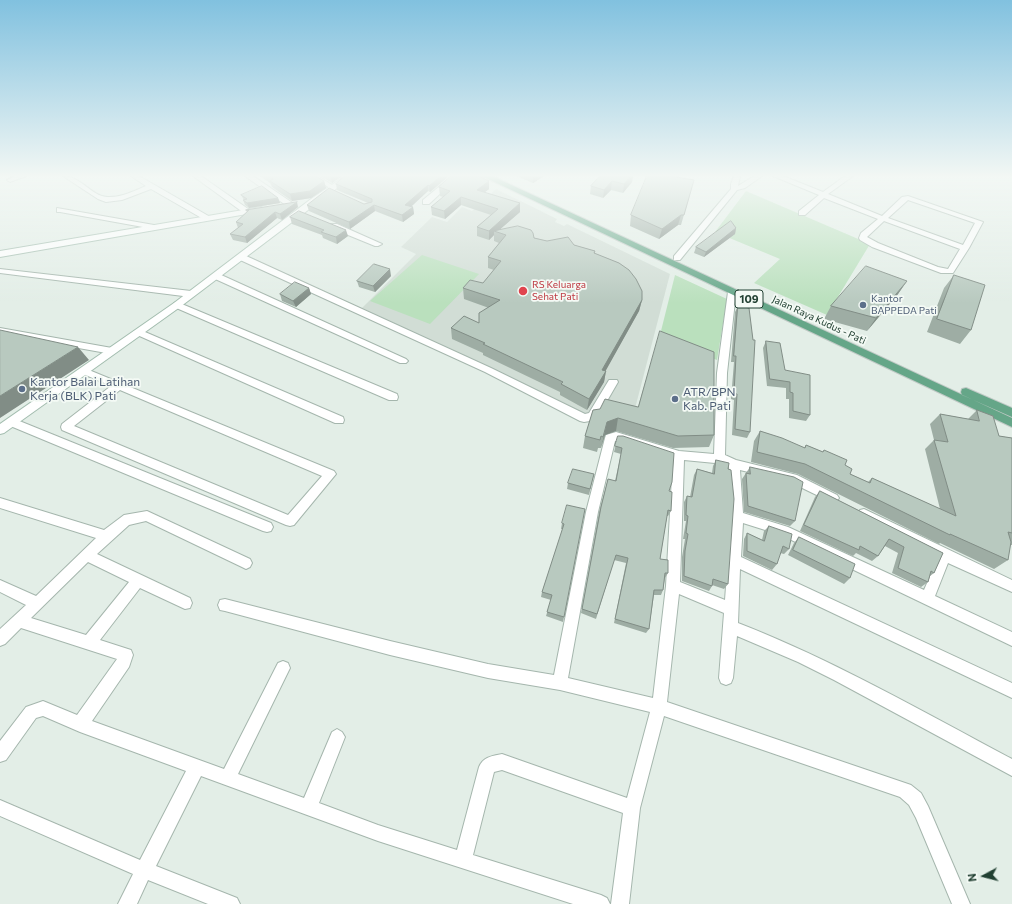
<!DOCTYPE html>
<html>
<head>
<meta charset="utf-8">
<style>
	body { margin:0 }
	#map { position:relative; width:1012px; height:904px; overflow:hidden; background:#e3eee7; font-family:Commissioner,sans-serif }
	canvas { display:block }
	.north { position:absolute; left:964px; top:856px; width:40px; height:40px; -webkit-text-stroke:3px #f4faf5; paint-order:stroke; rotate:263deg; font-size:11px; font-weight:700; line-height:16px; text-align:center; color:#214032 }
	.north::after { content:''; display:block; margin:auto; width:14px; height:18px; background:#214032; clip-path:polygon(50% 0,100% 100%,50% 72%,0 100%) }
</style>
</head>
<body>
<div id="map">
<canvas width="1012" height="904"></canvas>
<div class="north">N</div>
</div>
<script>
const context = document.querySelector('canvas').getContext('2d');
context.lineJoin = 'round';
function fillPath(path, color) { context.fillStyle = color; context.fill(path, 'evenodd'); }
function stroke(path, color, width, dash) { context.strokeStyle = color; context.lineWidth = width; context.lineCap = dash ? 'butt' : 'round'; context.setLineDash(dash || []); context.stroke(path); }
function drawText(font, color, halo, rows, align = 'center') {
  context.font = font + ' Commissioner,sans-serif'; context.lineWidth = 3.5; context.setLineDash([]); context.textBaseline = 'middle'; context.strokeStyle = halo; context.fillStyle = color; for (const [text, x, y, turn = 0] of rows) {
    context.save(); context.translate(x, y); context.rotate((+turn || 0) * Math.PI / 180); context.textAlign = isNaN(turn) ? turn : align; if (halo) context.strokeText(text, 0, 0); context.fillText(text, 0, 0); context.restore();
  }
}
fillPath(new Path2D(`
	M496 189 557 219 555 222 564 226 567 224 670 274 632 420 593 418 362 308 416 254 401 247 432 217 447 222 462 207 472 211Z`), '#d1ddd5');
fillPath(new Path2D(`
	M746 191 870 244 827 315 754 283 780 259 715 232Z
	M422 255 479 274 430 324 370 301Z
	M675 275 727 299 717 360 659 339Z`), '#bae0bd');
const street = new Path2D(`
	M15 176H26L10 182 7 180Z
	M63 176C81 176 91 196 107 197 121 198 134 191 146 186L131 176H139L212 218 211 220H205L151 189 122 200 106 202 98 199Z
	M193 176H201L251 211 250 213H244Z
	M245 176H253L294 204 290 206H287Z
	M310 176H318L335 187 330 188Z
	M452 176H459L429 204H423V200Z
	M734 176H740L738 186 754 176H762L745 188 737 190 680 260H674V256L731 189V184Z
	M773 176H783L823 192 845 176H853L828 194 882 216 902 197 908 196 983 222 969 248 953 273H941L872 247 860 240 859 238 861 233 878 219 824 198 805 215H799V211L819 195ZM908 200 975 223 963 245 888 218ZM884 221 960 249 948 269 938 267 878 243 867 237Z
	M57 208 154 225 158 227 154 229 60 212H57Z
	M331 224H337L382 244 378 246H375L331 228Z
	M238 255H244L491 368 585 414 589 413 609 380H617L618 382 596 420 584 422 580 421 485 372 238 259Z
	M0 269 191 291 195 294 191 297 0 273Z
	M213 274H219L406 359 408 361 406 363H400L213 278 212 276Z
	M732 289 736 292 727 373 725 455 736 460 797 475 837 495 839 498 837 501 833 503 790 482 740 470 743 513 788 527 924 590 938 558 860 518 858 514 860 510 864 509 1012 580V592L948 563 935 596 1012 632V646L781 535 743 523 741 557 1012 683V698L740 569 738 623C833 660 922 711 1012 759V776L834 680 798 662 737 636 733 678 731 683 726 685 721 683 719 678 724 613 679 594 667 702 911 785 921 793 928 806 970 904H952L916 818 909 805 900 797 664 716 640 808 629 904H611L623 813 502 770 494 772 473 855 601 895 607 898 610 904H573L378 841 201 776 156 866 237 898 240 904H208L148 880 137 904H118L133 874 0 816V800L140 860 186 771 80 732 43 716 36 718 6 760 0 762V741L26 707 43 701 77 715 117 659 21 628 5 644 0 646V629L26 605 0 592V580L36 596 96 538 0 508V498L104 530 124 515 147 511 250 559 252 563 250 567 246 569 242 567 146 521 129 525 97 554 190 598 192 603 190 608 185 609 140 588 100 640 131 650 133 655 129 667 92 721 224 769 278 663 283 661 288 663 290 668 238 774 304 798 332 732 337 729 342 732 345 737 319 803 378 825 457 850 479 767C483 757 492 756 502 754L627 798 650 712 560 690 488 678 390 655 225 611 220 610 218 605 220 600 225 599 390 641 488 664 554 675 586 512 605 438 606 435 616 432 679 451 714 454 717 373 728 292ZM615 441H622L673 458 666 586 653 698 568 678 598 512ZM684 460 715 463 719 462 729 467 732 505 725 600 680 582ZM88 562 129 582 86 635 31 618Z
	M177 302 397 394 398 397 397 400H389L174 307 173 305 174 303Z
	M0 328 112 348 117 351 112 354 0 334Z
	M138 329 343 417 344 420 343 423H335L135 334 133 332Z
	M84 368 334 471 336 474 294 525 290 526 286 525 62 430 61 427 62 424 111 386 81 373 79 371 81 369ZM120 390 322 476 288 515 74 426Z
	M12 418 271 523 273 527 271 531 267 532 263 531 8 425 7 422 8 419Z`);
const secondary = new Path2D(`
	M345 176H353L180 307 4 433 0 434V424L174 303 311 199Z
	M261 207 265 209 264 211 0 257V251Z`);
const primary = new Path2D(`
	M482 176H492L1012 418V427Z
	M966 388 1012 408V417L962 395 961 392 962 389Z`);
stroke(street, '#a5b6ad', 2);
stroke(secondary, '#a3bdaf', 2);
stroke(primary, '#c1cac6', 2);
fillPath(street, '#fff');
fillPath(secondary, '#fff');
fillPath(primary, '#65a688');
fillPath(new Path2D(`
	M260 176H316L324 181 326 188 311 198 292 201 272 187 270 183Z
	M321 176H342L332 183Z
	M449 176 430 192 428 191 411 207H413L414 214 403 222 375 211 350 229 309 211 307 205 364 204 368 203 337 190 336 184Z
	M517 176H544L533 183Z
	M600 176H633L632 182 623 193 611 190 603 198 590 194 591 186Z
	M694 180 681 225H678L659 239 630 226 631 215Z
	M489 181V189L485 192 520 212 500 229 547 241 574 245 595 251V254L642 300 639 311 605 371H606L604 382 587 410 560 395V392L483 355V353L452 339 451 328 479 323 489 308 464 299 463 288 483 283 494 270 488 268V257L499 243 494 241V235L489 240 477 236V227L491 215 461 205 445 219 432 215 431 207 443 197 440 196 439 187Z
	M241 195 278 198 280 203 249 208 245 205 243 200H244Z
	M298 207 282 220 277 218 247 243 233 240 230 234 238 228 236 222 247 212 246 210Z
	M290 217 348 236 337 244 323 238 322 235 292 224Z
	M736 228 735 234 704 257 694 253 696 247Z
	M954 275 971 330 960 344 927 332 944 288Z
	M391 276 375 292 359 287 357 281Z
	M907 281 898 294 867 331 824 319 831 306Z
	M309 288 311 294 296 307 282 301 280 294Z
	M738 306 750 432 747 438 732 435 734 400 731 399 734 362H731L735 312Z
	M766 341 785 370 810 415 806 421 789 418V399H786V388L767 386 763 348Z
	M593 410 714 435 709 447 673 448 616 431 605 435 601 448H598L597 452 583 448 585 436Z
	M977 410 999 436 1012 438V545H1010L1008 560 994 569 940 543 939 544 798 474 751 462 754 441 760 431 804 448 806 445 823 452 824 450 845 465 850 474 868 482 872 478 940 509 925 449 934 440 930 424 940 414 968 419Z
	M618 436 669 491 671 511 668 516H667L660 559 668 573 665 578 663 590 661 595H654L649 629 646 633 614 623 626 563 614 560 596 619 581 613 599 512 608 479 615 481 621 454 614 452Z
	M716 460 728 469V584L724 589 712 585V586L709 591 682 581V557L685 539H683L686 521H684V502L687 496 690 497 694 475 697 469 712 473 713 466Z
	M750 467 795 521 790 526 744 512 742 479Z
	M594 474 589 495 567 489 568 483Z
	M820 491 943 553 934 573 930 576 928 582 921 587 892 573 898 553 885 546 878 556 872 561 856 553 853 556 800 531 815 497Z
	M585 509 563 622 546 616 551 600 541 597 542 592 563 529H561L562 523Z
	M769 526 789 549 784 554 780 553 777 564 772 570 743 556 744 539 747 533 762 540 764 531Z
	M799 537 850 578 844 584 788 555 794 543Z`), '#9eada4');
fillPath(new Path2D(`
	M331 176H342L332 183 331 177Z
	M441 176H449L430 192 429 186Z
	M533 176H544L533 183Z
	M631 176H633L632 182 623 193 624 184Z
	M324 181 326 188 311 198 292 201 290 194Z
	M489 181V189L477 198V190Z
	M612 181 611 190 603 198 604 190Z
	M428 185V191L406 211 405 205Z
	M461 197V205L445 219 444 211Z
	M278 198 280 203 249 208 247 203Z
	M297 202 298 207 282 220 280 214Z
	M520 203V212L497 232 494 231V235L489 240V231Z
	M374 205 375 211 350 229 349 222Z
	M413 207 414 214 403 222 402 215Z
	M275 212 277 218 247 243 245 237Z
	M681 215 678 225 659 239 662 229Z
	M736 228 735 234 704 257 706 252Z
	M346 230 348 236 337 244 336 237Z
	M390 269 391 276 375 292 373 286Z
	M907 281 898 294 867 331 876 318Z
	M309 288 311 294 296 307 293 301Z
	M642 300 639 311 600 381 602 370Z
	M78 347 89 360 0 418V396Z
	M606 371 604 382 587 410 589 399Z
	M618 418 616 431 605 435 601 448 607 422Z`), '#818d86');
const building = new Path2D(`
	M268 176H316L324 181 310 191 290 194 270 181 273 179Z
	M345 176H441L429 186 428 185 405 205 413 207 402 215 374 205 349 222 307 205 329 188 364 204 372 202V199L336 184Z
	M451 176H478L489 181 477 190 520 203 489 231 477 227 498 209 461 197 444 211 431 207 450 191 439 187Z
	M600 176H631L624 184 612 181 604 190 591 186Z
	M647 176H670L694 180 684 215H681L662 229 631 215Z
	M262 186 278 198 247 203 243 200 247 199 241 195Z
	M297 202 280 214 275 212 245 237 230 234 243 224 236 222 249 210H246Z
	M299 211 346 230 336 237 321 232 324 230 290 217Z
	M731 221 736 228 706 252 696 247Z
	M518 226 531 230 533 233 534 238 547 241 568 237 574 245 595 251 594 253 619 263 629 270 636 279 642 291V300L602 370 606 371 589 399 561 384 563 382 483 344 485 343 451 328 464 316 479 323V313L500 300 463 288 470 280 483 283 501 261 488 257 506 235 494 231Z
	M374 264 390 269 373 286 357 281Z
	M866 266 907 281 876 318 831 306Z
	M954 275 985 285 971 330 937 319Z
	M295 282 309 288 293 301 280 294Z
	M738 306 749 308 753 340H755L750 432 735 429 737 394 734 393 736 356H734Z
	M0 330 78 347 0 396Z
	M660 331 714 352V435L678 436 618 418 607 422 603 437 601 436 600 440 585 436 593 410 600 409 605 399 638 407Z
	M766 341 780 343 785 370 810 375V415L793 411V393L790 392V382L770 379Z
	M977 410 993 416 999 436 1012 438V533L1008 532 1011 542 1008 560 950 534V535L805 464 757 452 760 431 782 438 805 448 806 445 823 452 824 450 847 460 845 465 852 469 850 474 870 483 872 478 956 516 934 440 948 442 940 414 979 421Z
	M618 436H623L674 453 672 482 669 491 672 492 671 511 668 510 660 559 668 560V573H665L663 590H654L649 629 615 619 628 558 616 555 597 614 582 609 601 507 608 479 616 481 622 448 615 446Z
	M716 460 729 463 728 469 731 470 734 499 728 584 713 579 712 586 684 576 685 551 688 534 686 533 688 516 686 515 687 496 692 497 697 469 714 474Z
	M750 467 794 477 803 482 795 521 748 506 746 473 750 474Z
	M573 469 594 474 590 489 568 483Z
	M820 491 943 553 934 573 931 571 928 582 898 568 904 547 889 539 878 556 860 546 859 550 804 525Z
	M567 505 585 509 564 617 547 612 552 595 542 592 564 524 562 523Z
	M769 526 792 534 789 549 783 546 777 564 747 551V533L764 541Z
	M799 537 855 564 850 578 793 550Z`);
fillPath(building, '#b8c9bf');
stroke(building, '#818d86', 1);
const sky = context.createLinearGradient(0, 0, 0, 303);
sky.addColorStop(0, '#81c1df');
sky.addColorStop(0.58, '#f2f7f4');
sky.addColorStop(1, '#f2f7f400');
context.fillStyle = sky;
context.fillRect(0, 0, 1012, 303);
for (const [x, y, r, color] of [
	[523,291,5,"#e0444e"],
	[863,305,4,"#5c6f8a"],
	[22,389,4,"#5c6f8a"],
	[675,399,4,"#5c6f8a"]
]) { const dot = new Path2D(); dot.arc(x, y, r, 0, 2 * Math.PI); context.fillStyle = color; context.fill(dot); stroke(dot, '#f4faf5', 1.5); }
drawText('10px', '#be3a42', '#f4faf5', [
	["RS Keluarga",532,285],
	["Sehat Pati",532,297]
], 'left');
drawText('10px', '#4e5e75', '#f4faf5', [
	["Kantor",871,299],
	["BAPPEDA Pati",871,311]
], 'left');
drawText('10px', '#214032', '#f4faf5', [
	["Jalan Raya Kudus - Pati",819,320,25]
]);
for (const [x, y, w] of [
	[749,299,28]
]) { const box = new Path2D(); box.roundRect(x - w / 2, y - 9, w, 18, 3); context.fillStyle = '#f4faf5'; context.fill(box); stroke(box, '#214032', 1); }
drawText('bold 11px', '#214032', null, [
	["109",749,299]
]);
drawText('12px', '#4e5e75', '#f4faf5', [
	["Kantor Balai Latihan",30,382],
	["Kerja (BLK) Pati",30,396],
	["ATR/BPN",683,392],
	["Kab. Pati",683,406]
], 'left');
</script>
</body>
</html>
